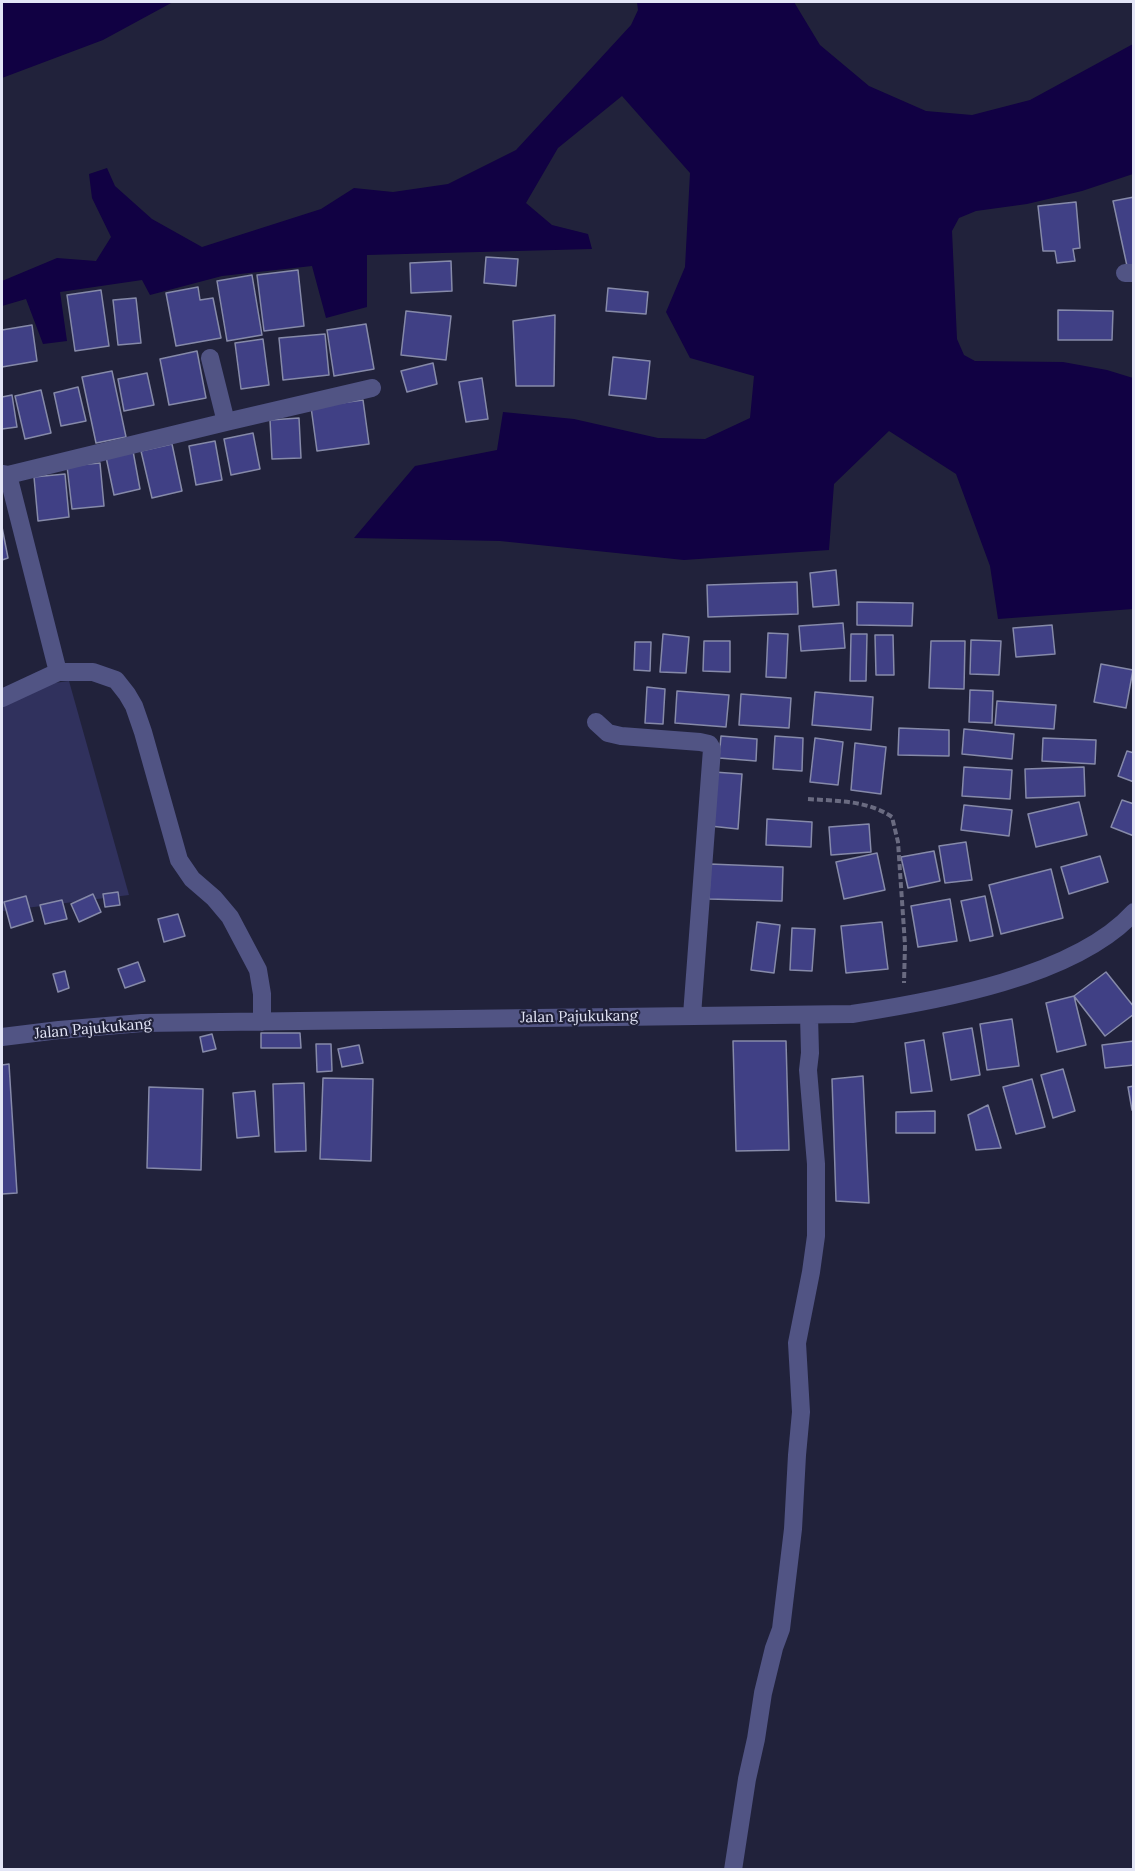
<!DOCTYPE html>
<html>
<head>
<meta charset="utf-8">
<style>
	body { margin:0 }
	#map { position:relative; width:1135px; height:1871px; overflow:hidden; background:#21223b; font-family:Lora,serif }
	canvas { display:block }
	.frame { position:absolute; inset:0; border:3px solid #e3e5f6; pointer-events:none }
</style>
</head>
<body>
<div id="map">
<canvas width="1135" height="1871"></canvas>
<div class="frame"></div>
</div>
<script>
const context = document.querySelector('canvas').getContext('2d');
context.lineJoin = 'round';
function fillPath(path, color) { context.fillStyle = color; context.fill(path, 'evenodd'); }
function stroke(path, color, width, dash) { context.strokeStyle = color; context.lineWidth = width; context.lineCap = dash ? 'butt' : 'round'; context.setLineDash(dash || []); context.stroke(path); }
function drawText(font, color, halo, rows, align = 'center') {
  context.font = font + ' Lora,serif'; context.lineWidth = 4.5; context.setLineDash([]); context.textBaseline = 'middle'; context.strokeStyle = halo; context.fillStyle = color; for (const [text, x, y, turn = 0] of rows) {
    context.save(); context.translate(x, y); context.rotate((+turn || 0) * Math.PI / 180); context.textAlign = isNaN(turn) ? turn : align; if (halo) context.strokeText(text, 0, 0); context.fillText(text, 0, 0); context.restore();
  }
}
fillPath(new Path2D(`
	M69 681 129 895 2 911V690Z`), '#30315d');
fillPath(new Path2D(`
	M2 2H173L103 40 2 78Z
	M637 2H794L820 45 869 86 926 111 972 115 1030 100 1133 44V174L1082 191 1027 204 976 211 959 218 952 231 957 339 964 355 975 361 1063 362 1107 370 1133 378V609L998 619 990 566 956 474 889 431 834 484 829 550 684 560 500 541 354 538 415 466 497 450 503 412 574 419 658 438 705 439 750 418 754 376 690 358 666 312 685 267 690 173 622 96 558 148 526 203 552 225 588 234 592 249 367 255V307L326 318 312 266 222 276 150 295 142 280 60 292 67 341 43 344 26 299 2 306V281L57 258 96 261 111 237 92 198 89 174 107 168 115 186 152 219 202 247 321 209 354 188 393 192 448 184 516 150 631 25 638 10Z`), '#110143');
const building = new Path2D(`
	M1134 197V265L1127 266 1113 201Z
	M1076 202 1080 248 1073 249 1075 261 1057 263 1055 251H1043L1038 206Z
	M486 257 518 259 516 286 484 283Z
	M451 261 452 291 411 293 410 263Z
	M298 270 304 326 264 331 257 275Z
	M252 275 262 335 227 341 217 281Z
	M198 287 200 300 213 298 221 338 176 346 166 293Z
	M608 288 648 292 646 314 606 311Z
	M101 290 109 346 75 351 67 295Z
	M136 298 141 343 118 345 113 300Z
	M1058 310 1113 311 1112 340H1058Z
	M406 311 451 316 446 360 401 355Z
	M555 315 554 386H516L513 321Z
	M366 324 374 369 334 376 327 330Z
	M32 325 37 361 2 367V330Z
	M325 334 329 375 283 380 279 338Z
	M263 339 269 385 241 389 235 343Z
	M197 351 206 398 169 405 160 359Z
	M613 357 650 361 646 399 609 395Z
	M433 363 437 384 407 392 401 371Z
	M112 371 126 437 96 443 82 377Z
	M147 373 154 405 124 411 118 379Z
	M482 378 488 419 466 422 459 382Z
	M78 387 86 421 61 426 54 393Z
	M41 390 51 433 25 439 15 396Z
	M12 395 17 427 2 429V397Z
	M363 400 369 444 317 451 311 407Z
	M299 418 301 458 272 459 270 420Z
	M253 433 260 469 231 475 224 439Z
	M215 441 222 480 196 485 189 446Z
	M172 444 182 491 152 498 141 451Z
	M133 451 140 489 114 495 106 457Z
	M100 463 104 506 72 509 67 466Z
	M65 474 69 517 38 521 34 477Z
	M2 527 8 558 2 560Z
	M836 570 839 605 813 607 810 573Z
	M797 582 798 614 708 617 707 585Z
	M857 602 913 603 912 626 857 625Z
	M843 623 845 648 801 651 799 626Z
	M1052 625 1055 654 1016 657 1013 628Z
	M768 633 788 634 786 678 766 677Z
	M663 634 689 637 686 673 660 672Z
	M851 634H867L866 681H850Z
	M875 635H893L894 675H876Z
	M971 640 1001 641 999 675 970 674Z
	M704 641H730V672L703 671Z
	M931 641H965L964 689 929 688Z
	M635 642H651L650 671 634 670Z
	M1101 664 1133 670 1126 708 1094 702Z
	M647 687 665 689 663 724 645 723Z
	M970 690 993 691 992 723 969 722Z
	M677 691 729 695 726 727 675 723Z
	M815 692 873 697 871 730 812 725Z
	M741 694 791 698 789 728 739 725Z
	M997 701 1056 705 1054 729 995 725Z
	M899 728 949 730V756L898 755Z
	M964 729 1014 734 1012 759 962 754Z
	M721 736 757 739 756 761 719 758Z
	M775 736 803 738 802 771 773 769Z
	M815 738 843 742 838 785 810 782Z
	M1043 738 1096 740 1095 764 1042 761Z
	M855 743 886 747 881 794 851 790Z
	M1127 751 1134 753V782L1118 776Z
	M964 767 1012 770 1010 799 962 796Z
	M1084 767 1085 796 1026 798 1025 769Z
	M714 772 742 774 738 829 710 826Z
	M1122 800 1134 804V836L1111 827Z
	M1079 802 1087 835 1036 847 1028 814Z
	M964 805 1012 810 1009 836 961 830Z
	M767 819 812 822 811 847 766 845Z
	M869 824 871 852 831 855 829 827Z
	M966 842 972 880 945 883 939 846Z
	M934 851 940 881 908 888 901 857Z
	M877 853 885 890 844 899 836 862Z
	M1100 856 1108 882 1069 894 1061 867Z
	M710 864 783 867 782 901 709 899Z
	M1051 869 1063 918 1001 934 989 885Z
	M118 892 120 905 105 907 103 894Z
	M93 894 101 912 79 922 71 904Z
	M26 896 33 921 11 928 4 902Z
	M985 896 993 936 970 941 961 901Z
	M950 899 957 941 918 947 911 906Z
	M62 900 67 919 45 924 40 905Z
	M178 914 185 936 164 942 158 919Z
	M757 922 780 925 774 973 751 970Z
	M882 922 888 969 846 973 841 926Z
	M792 928 815 929 812 971 790 970Z
	M138 962 145 981 125 988 118 969Z
	M65 971 69 988 58 992 53 974Z
	M1106 972 1134 1007V1014L1105 1036 1074 996Z
	M1074 996 1086 1045 1057 1052 1046 1003Z
	M1012 1019 1019 1066 987 1070 980 1024Z
	M972 1028 980 1075 951 1080 943 1033Z
	M261 1033H300L301 1048H261Z
	M212 1034 216 1049 203 1052 200 1037Z
	M924 1040 932 1091 911 1093 905 1043Z
	M733 1041H786L789 1150 736 1151Z
	M1134 1041V1065L1105 1068 1102 1045Z
	M316 1044H331L332 1071 317 1072Z
	M359 1045 363 1063 342 1067 338 1049Z
	M9 1064 17 1193 2 1194V1065Z
	M1063 1069 1075 1111 1053 1118 1041 1075Z
	M863 1076 869 1203 836 1201 832 1079Z
	M323 1078 373 1079 371 1161 320 1159Z
	M1032 1079 1045 1127 1016 1134 1003 1087Z
	M304 1083 306 1151 275 1152 273 1084Z
	M1134 1086V1110H1132L1128 1087Z
	M149 1087 203 1089 201 1170 147 1168Z
	M255 1091 259 1136 237 1138 233 1093Z
	M988 1105 1001 1148 976 1150 968 1115Z
	M935 1111V1133H896V1112Z`);
fillPath(building, '#404085');
stroke(building, '#868aa9', 1.5);
stroke(new Path2D(`
	M808 799C836 801 867 800 892 817L898 842 905 945 904 983`), '#6a6b81', 4, [6, 3]);
stroke(new Path2D(`
	M1125 273H1134
	M226 422 372 388
	M2 474 8 475 226 422 210 358
	M8 475 58 672
	M2 698 58 672H93L116 680 127 694 134 706 143 732 179 860 192 879 214 898 230 917 258 970 262 994V1022
	M596 722 608 733 621 736 700 742 709 744 712 749 692 1015
	M2 1037 59 1030 142 1023 852 1014C936 1001 1075 977 1134 912
	M733 1870 747 1779 756 1739 763 1693 774 1648 781 1629 793 1529 797 1455 801 1412 797 1343 811 1272 816 1236V1164L808 1070 810 1053 809 1015`), '#515484', 18);
drawText('15px', '#e3e5f6', '#21223b', [
	["Jalan Pajukukang",579,1017,-1],
	["Jalan Pajukukang",93,1029,-5]
]);
</script>
</body>
</html>
